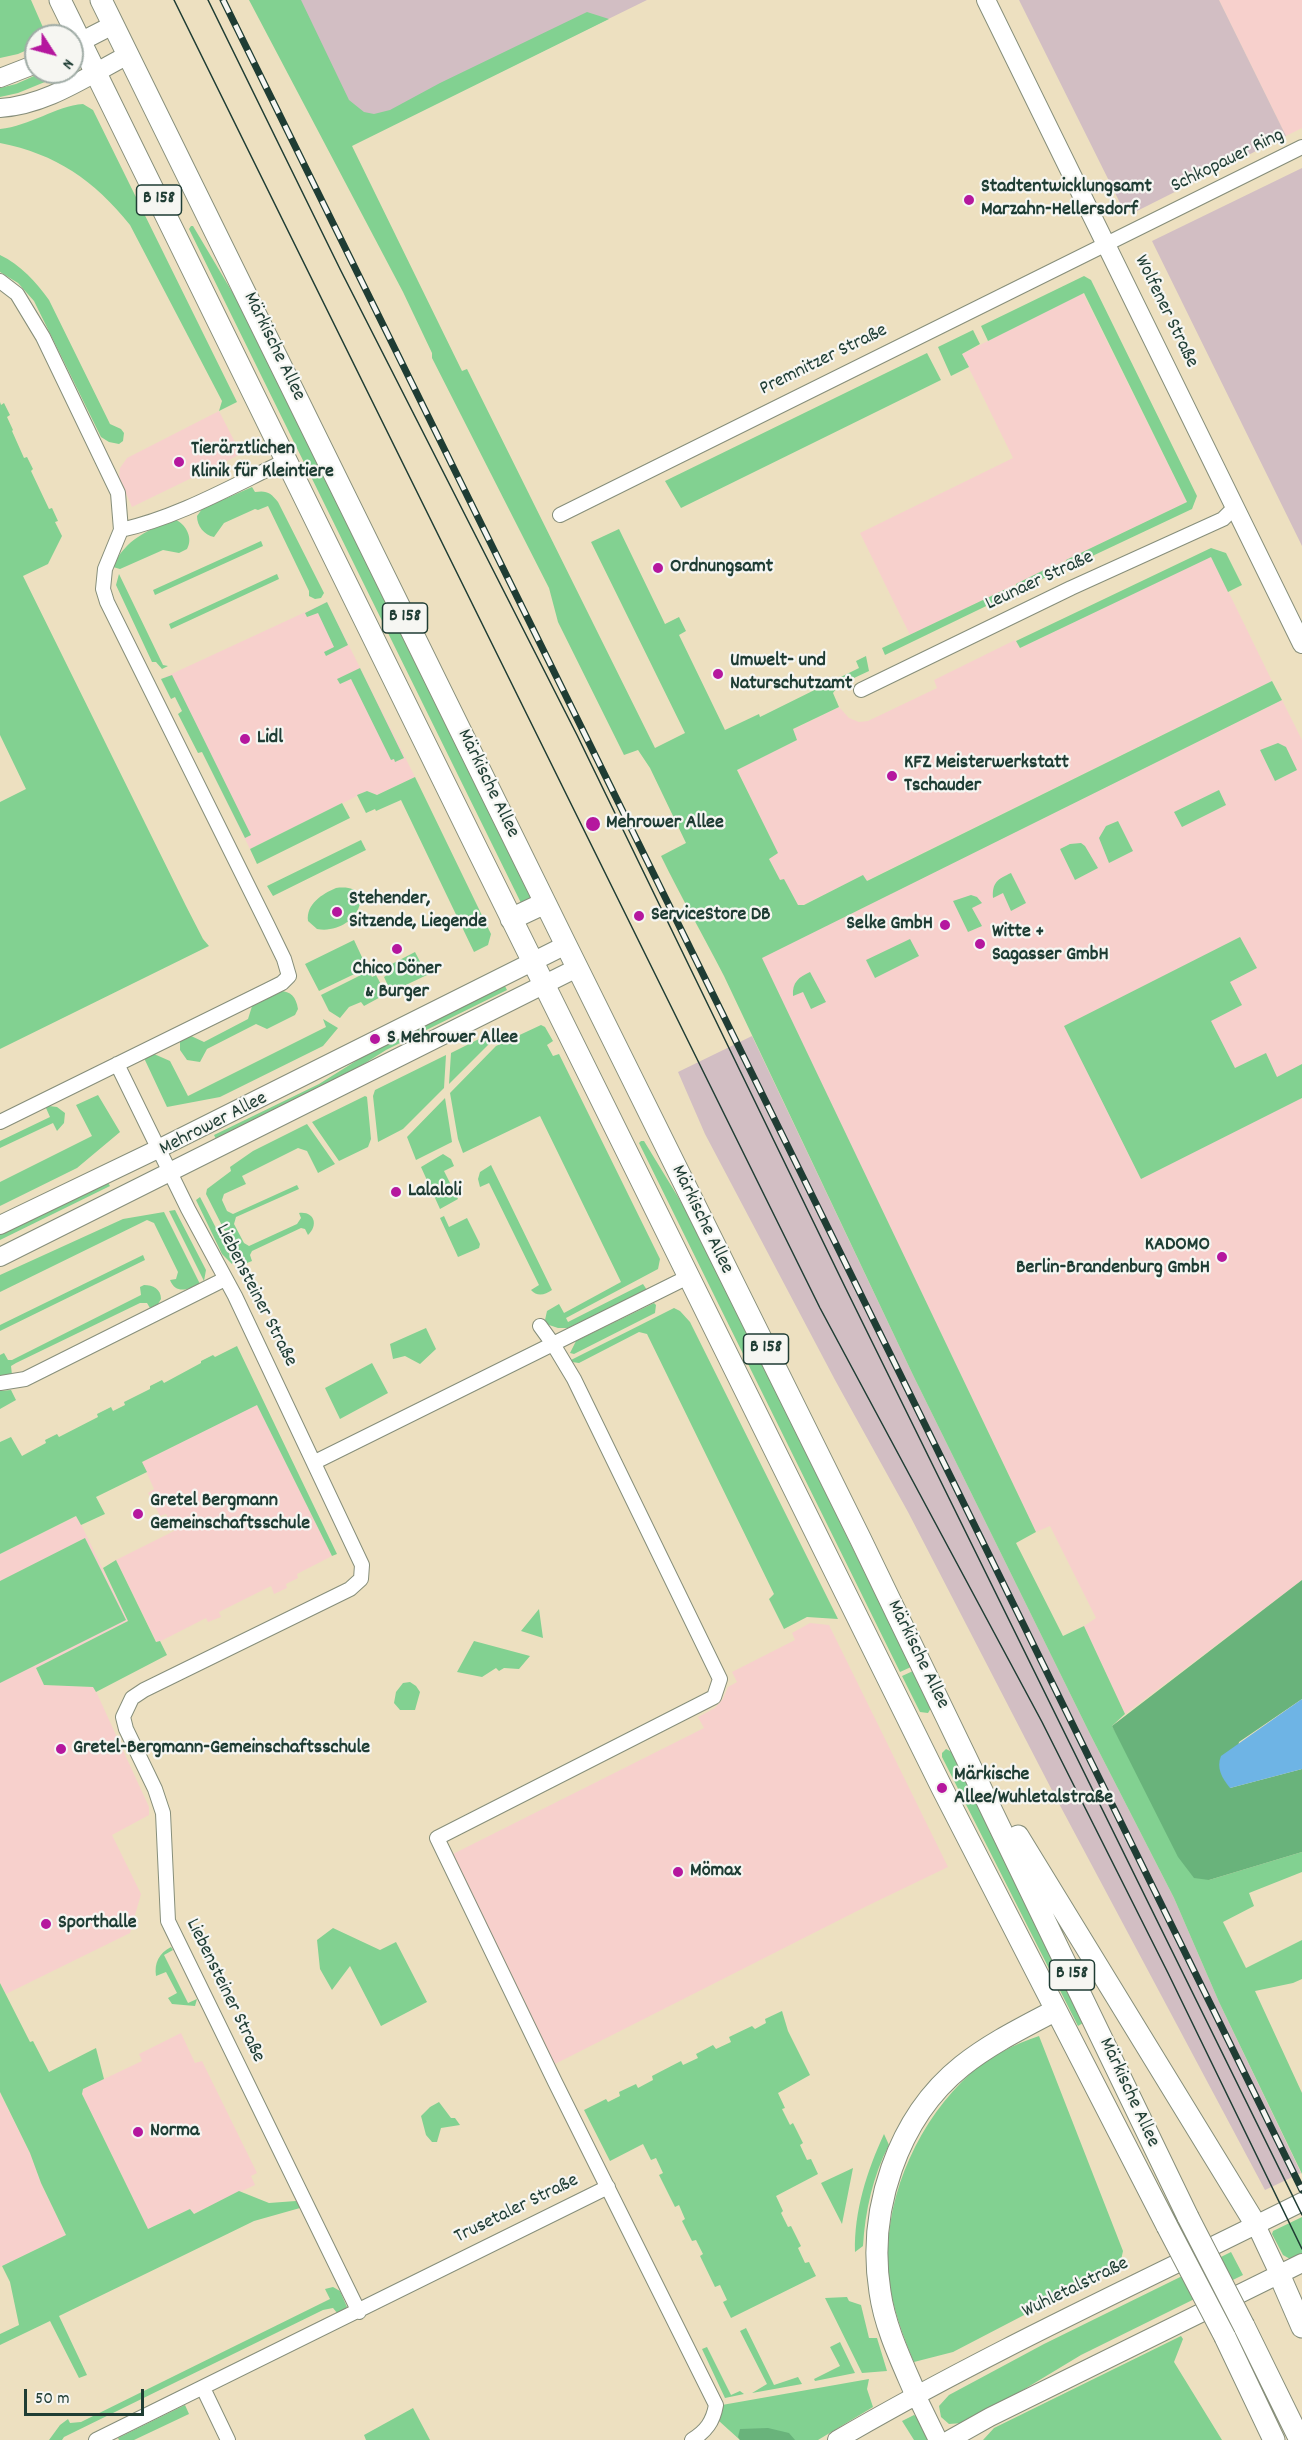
<!DOCTYPE html>
<html>
<head>
<meta charset="utf-8">
<style>
	body { margin:0 }
	#map { position:relative; width:1302px; height:2440px; overflow:hidden; background:#ede0c0; font-family:Dekko,sans-serif }
	canvas { display:block }
	.north { position:absolute; left:24px; top:24px; width:60px; height:60px; box-sizing:border-box; background:#f6f6f2; border:2px solid #a0aca6; border-radius:50%; rotate:126deg; font-size:16px; font-weight:700; line-height:24px; text-align:center; color:#1f3d34 }
	.north::after { content:''; display:block; margin:auto; width:21px; height:27px; background:#b5179e; clip-path:polygon(50% 0,100% 100%,50% 72%,0 100%) }
	.scale { position:absolute; left:24px; top:2389px; width:120px; height:27px; box-sizing:border-box; border:3px solid #1f3d34; border-top:0; padding-left:8px; font-size:18px; line-height:21px; white-space:nowrap; color:#1f3d34; -webkit-text-stroke:4px #f6f6f2; paint-order:stroke }
</style>
</head>
<body>
<div id="map">
<canvas width="1302" height="2440"></canvas>
<div class="north">N</div>
<div class="scale">50 m</div>
</div>
<script>
const context = document.querySelector('canvas').getContext('2d');
context.lineJoin = 'round';
function fillPath(path, color) { context.fillStyle = color; context.fill(path, 'evenodd'); }
function stroke(path, color, width, dash) { context.strokeStyle = color; context.lineWidth = width; context.lineCap = dash ? 'butt' : 'round'; context.setLineDash(dash || []); context.stroke(path); }
function drawText(font, color, halo, rows, align = 'center') {
  context.font = font + ' Dekko,sans-serif'; context.lineWidth = 4.5; context.setLineDash([]); context.textBaseline = 'middle'; context.strokeStyle = halo; context.fillStyle = color; for (const [text, x, y, turn = 0] of rows) {
    context.save(); context.translate(x, y); context.rotate((+turn || 0) * Math.PI / 180); context.textAlign = isNaN(turn) ? turn : align; if (halo) context.strokeText(text, 0, 0); context.fillText(text, 0, 0); context.restore();
  }
}
fillPath(new Path2D(`
	M1219 0H1302V128L1286 136Z
	M1083 293 1187 502 910 635 860 533 1013 458 962 354Z
	M219 411 241 454 132 507 119 477 120 468 127 458Z
	M1211 556 1272 681 866 881 863 876 803 905H798L784 880H780L769 859 777 853 737 769 797 740 792 730 839 707 849 718 859 722 868 721 937 688 934 680 1015 640 1020 648Z
	M327 602 415 777 377 795 367 791 250 849 165 677Z
	M1282 700 1302 740V1580L1125 1714 1084 1626 1096 1618 1050 1526 1036 1532 761 958Z
	M257 1404 332 1556 297 1574 298 1578 286 1584 287 1588 274 1594 271 1586 219 1612 221 1617 208 1622 206 1618 157 1643 116 1560 174 1531 166 1514 160 1516 148 1493 154 1489 142 1462Z
	M77 1516 128 1621 36 1669 44 1685 94 1687 149 1807V1815L112 1835 141 1894 130 1933 6 1994 0 1983V1554Z
	M810 1623 829 1625 948 1867 867 1906 555 2064 453 1854 704 1728 698 1717 715 1708 723 1699 728 1687 737 1682 732 1672 795 1640 792 1633Z
	M181 2033 195 2063 202 2061 257 2173 251 2176 255 2185 193 2214 190 2209 148 2229 82 2094 83 2089 142 2061 139 2054Z
	M0 2093 30 2153 41 2183 66 2235 0 2267Z`), '#f7d0cc');
fillPath(new Path2D(`
	M278 0H647L352 145Z
	M1019 0H1219L1286 136 1137 211 1123 209Z
	M1302 168V546L1152 241Z
	M752 1036 913 1375 1090 1734 1174 1898 1219 2002 1301 2173 1265 2190 1056 1798 908 1512 835 1380 705 1134 678 1072Z`), '#d2bec3');
fillPath(new Path2D(`
	M0 0H31L45 32 44 36H36V46L18 54 0 58Z
	M249 0H301L349 100 364 112 374 114 390 110 440 83 587 12 609 19 352 146 462 371 467 369 655 748 685 733 591 542 619 529 665 624 679 617 686 631 679 635 725 730 759 714 760 717 859 668 856 661 866 656 869 671 839 685 833 693 839 707 793 729 797 740 737 770 778 853 769 859 780 880 784 879 798 905H804L863 875 867 881 1272 681 1282 700 762 958 1036 1532 1016 1543 1063 1636 1084 1626 1125 1714 1112 1726 1209 1880 1302 1852V1872L1249 1893 1254 1906 1223 1922 1246 1968 1302 1940V1979L1293 1983 1255 1991 1302 2093V2174L1219 2002 1174 1898 1090 1734 913 1375 724 976C703 935 681 897 661 856L686 843 650 768 638 750 624 755 558 622 549 588 432 358V353L403 292Z
	M43 72H54L57 77 18 93 0 97V88L16 84Z
	M83 104 93 110 237 402 219 411 222 401 130 225C94 180 56 154 0 143V129C30 126 56 106 83 104Z
	M191 226H193L234 295 534 900 522 905 189 229Z
	M0 255C21 265 36 282 49 300L110 424 121 429 124 433 123 441 119 444 109 442 101 437 34 301 18 283 0 272Z
	M1084 276 1091 280 1197 496 1192 509 1069 567 1066 560 1187 502 1084 293 988 341 981 326Z
	M973 330 980 344 962 354 969 367 951 376 938 347Z
	M927 353 941 380 681 508 665 481Z
	M0 402 1 405 4 403 10 415 7 417 13 430 12 431 24 458 27 457 33 469 31 471 49 509 52 508 58 521 55 522 62 536 48 564 23 576 186 906 203 939 209 946 0 1049V802L26 789 0 735Z
	M252 487 255 492C267 490 271 493 278 502L324 593 321 598 315 599 309 596V591L268 506 258 510 255 509 224 523 214 537C204 535 197 526 197 516L202 509Z
	M176 520C187 525 193 539 187 549L179 553 163 550 120 569 113 567C124 540 150 528 176 520Z
	M261 541 263 546 155 595 153 590Z
	M1211 548 1226 553 1242 585 1228 592 1211 557 1020 648 1016 641Z
	M1052 566 1055 573 1019 590 1016 584Z
	M119 574 163 665 168 666 162 669 156 662H152L116 585Z
	M277 574 279 579 171 629 169 624Z
	M1006 589 1009 595 885 655 882 648Z
	M327 602 348 645 326 656 324 652 334 647 318 613 307 617 305 613Z
	M360 668 404 758 395 762 394 759 391 760 351 679 340 684 337 679Z
	M172 675 251 835 245 838 202 752 198 753 178 714 182 711 175 697 171 699 161 679Z
	M1278 743 1286 747 1297 770 1275 781 1260 750Z
	M415 777 491 934 488 945 474 952 401 800 376 811 375 809 366 813 357 795 367 791 377 795Z
	M1219 790 1226 805 1182 827 1174 812Z
	M342 803 350 818 257 864 250 849Z
	M1118 821 1133 851 1109 863 1099 838 1106 826Z
	M361 840 366 850 273 896 267 886Z
	M1081 843 1085 846 1098 868 1075 880 1060 849 1070 844Z
	M1011 873 1026 903 1011 911 1003 893 993 898C992 882 998 879 1011 873Z
	M336 888C381 882 357 936 317 929L308 921C306 904 322 894 336 888Z
	M971 895 977 897 982 903 972 908 982 926 968 932 953 901Z
	M1240 937 1257 968 1230 982 1242 1005 1211 1021 1235 1068 1266 1053 1277 1077 1302 1064V1098L1141 1179 1064 1026Z
	M910 939 919 956 875 978 866 960Z
	M354 940 367 968 319 991 305 964Z
	M415 952 427 975 391 992 384 977 387 975 384 968Z
	M369 971 372 977 376 975 386 994 364 1006 361 1002 349 1007 340 1018 329 1011 321 995Z
	M810 972 826 1002 811 1009 803 992 793 996C792 982 799 977 810 972Z
	M504 984 507 990 386 1050 340 1079 217 1141 214 1135 319 1084 380 1046Z
	M277 991C290 990 296 996 298 1009L295 1015 267 1029 256 1024 207 1049 200 1062 187 1060 180 1050V1040L189 1035 204 1042 248 1019 253 1003Z
	M323 1019 338 1028 323 1046 220 1097 167 1107 144 1058 154 1054 170 1061 188 1096 326 1027Z
	M541 1025 545 1027 553 1041 547 1045 553 1056 559 1054 660 1259 658 1269 566 1318 568 1322 643 1284 647 1290 568 1328H558L546 1324 545 1320 547 1311 559 1304 564 1313 621 1282 540 1116 463 1153 458 1139 450 1093 496 1046Z
	M489 1034 493 1040 449 1084 451 1053Z
	M446 1055 444 1088 403 1129 378 1142 373 1096 375 1090Z
	M98 1095 120 1132 77 1168 0 1206V1182L92 1136 76 1105Z
	M365 1096 367 1097 371 1139 368 1147 339 1161 312 1122Z
	M445 1098 452 1142 416 1160 407 1137Z
	M49 1106 57 1107 65 1113 64 1123 57 1131 53 1123 0 1148V1141L50 1117 46 1108Z
	M307 1124 335 1164 318 1173 307 1151 298 1148 242 1176 246 1184 224 1194 222 1200 227 1211 233 1214 297 1185 299 1189 236 1217 234 1224 244 1243 249 1246 297 1224 301 1218 299 1213C314 1211 319 1225 308 1235L305 1229 301 1228 252 1251 250 1255 252 1261 242 1265 206 1194 207 1189 231 1171 230 1167 253 1151Z
	M641 1141H644L689 1215 911 1667 900 1672 639 1143Z
	M443 1154 451 1159 454 1166 444 1171 458 1199 440 1209 421 1167Z
	M491 1165 552 1290C545 1295 537 1297 531 1290L539 1285 489 1183 480 1187 478 1179 480 1172Z
	M107 1181 110 1186 0 1240V1234Z
	M200 1197 233 1261 232 1264 222 1254 196 1200Z
	M175 1210 206 1270 204 1281 169 1211Z
	M164 1212 200 1284C189 1289 176 1295 170 1280L176 1279 178 1272 154 1223 147 1220 0 1292V1275L123 1219Z
	M444 1216 449 1227 467 1218 480 1244 479 1248 458 1257 440 1218Z
	M143 1255 145 1260 0 1331V1325Z
	M144 1285C153 1285 161 1289 161 1299L158 1304 150 1308 147 1303H140L16 1363 11 1366 12 1375H0V1355L4 1353 8 1360H12L141 1295 140 1287Z
	M654 1303 656 1305 655 1313 574 1354 570 1353 576 1341Z
	M674 1308 680 1311 690 1322 838 1619 807 1617 784 1629 769 1599 774 1594 647 1334 639 1332 579 1363 572 1362 571 1360Z
	M426 1328 436 1349 420 1364 405 1356 393 1359 390 1344Z
	M237 1346 337 1554 332 1556 257 1405 142 1462 147 1472 96 1497 105 1514 81 1525 76 1516 0 1554V1442L11 1437 22 1456 46 1443 45 1440 57 1434 59 1437 98 1417 97 1414 111 1407 113 1411 125 1405 124 1402 150 1389V1386L162 1380 164 1383 201 1363V1361L213 1355 215 1357Z
	M372 1363 388 1393 340 1419 325 1388Z
	M0 1391 11 1390 16 1400 0 1409Z
	M85 1538 126 1620 0 1683V1581Z
	M116 1560 156 1642 160 1641 167 1655 96 1692 93 1687 44 1685 36 1668 128 1621 103 1568Z
	M539 1609 543 1638 521 1631Z
	M474 1641 530 1656 519 1669 504 1668 499 1671 496 1668 482 1677 457 1672Z
	M913 1671 931 1708 928 1713 920 1712 902 1676Z
	M410 1682 416 1686 420 1692 415 1710H400L394 1703 396 1692 403 1683Z
	M946 1749 954 1753 1083 2023 1078 2026 942 1757V1753Z
	M333 1928 380 1950 396 1942 427 2002 381 2026 350 1966 332 1990 320 1969 317 1940Z
	M171 1947 173 1950 164 1955 188 2003 197 1999 195 2006 172 2004 168 1998 177 1993 166 1972 156 1976C154 1963 159 1953 171 1947Z
	M0 1983 30 2042 33 2041 49 2072 96 2048 104 2079 83 2089 82 2094 148 2229 190 2209 194 2214 239 2191 269 2203 296 2201 300 2208 254 2221 59 2316 87 2375 79 2378 50 2321 0 2345V2334L19 2325 10 2282 2 2266 66 2235 41 2183 30 2153 0 2092Z
	M782 2011 788 2031 810 2075 778 2093 785 2108 782 2109 790 2125 793 2123 803 2143 800 2145 807 2160 811 2159 818 2174 776 2196 783 2211 781 2213 788 2227 791 2226 801 2246 798 2248 805 2263 809 2262 816 2276 731 2318 723 2302 727 2300 720 2285 715 2287 700 2256 703 2254 696 2240 692 2241 682 2221 685 2219 679 2205 675 2207 659 2175 663 2173 656 2158 651 2160 643 2144 610 2161 584 2110 606 2099 608 2102 620 2096 619 2092 636 2084 638 2088 653 2080 652 2076 681 2061 683 2065 698 2058 696 2054 713 2045 716 2049 731 2042 729 2037 752 2026 755 2029 766 2023 765 2019Z
	M1039 2036 1123 2251 1121 2260 1082 2282 1078 2287 953 2352 914 2362C901 2331 888 2296 888 2261 886 2192 920 2119 971 2073 990 2056 1015 2044 1039 2036Z
	M439 2102 451 2118H455L460 2125 441 2128 437 2142H432L426 2135 421 2116 430 2107Z
	M884 2134 889 2145C873 2175 865 2212 863 2246L855 2252C854 2211 867 2171 884 2134Z
	M853 2168 842 2224 821 2183Z
	M1302 2217V2253L1290 2259 1283 2255 1272 2234 1273 2231Z
	M1231 2252 1243 2275 1081 2355 1018 2393 963 2423 949 2424 941 2417 939 2406 949 2395 1044 2344Z
	M333 2287 340 2291 347 2307 338 2314 333 2308 323 2310 64 2437 62 2440H49L60 2425 68 2419 70 2423 81 2422 330 2299 325 2289Z
	M847 2297 849 2301 861 2305 869 2338H877L887 2371 862 2373 825 2298Z
	M746 2328 774 2385 798 2377 802 2384 752 2393 767 2384 740 2331Z
	M1181 2336 1183 2339 1174 2362 1222 2440H983L994 2428Z
	M840 2342 855 2373 815 2381 814 2379 840 2366 830 2347Z
	M707 2347 731 2395 740 2391 744 2394 725 2398 702 2349Z
	M869 2379 867 2389 873 2407 818 2440H740L719 2421 722 2405Z
	M185 2405 189 2414 134 2440H119L118 2438Z
	M413 2408 430 2440H366L364 2435Z
	M914 2415 918 2418 928 2440H914L902 2421Z`), '#82d191');
fillPath(new Path2D(`
	M1302 1580V1699L1239 1742 1230 1788 1302 1769V1852L1209 1880 1194 1878 1178 1857 1112 1726Z
	M768 2428 789 2433 795 2440H740L738 2437 740 2429Z`), '#69b37b');
fillPath(new Path2D(`
	M1302 1699V1769L1230 1788C1222 1778 1216 1768 1221 1756Z`), '#6eb4e5');
const street = new Path2D(`
	M0 281 17 294 43 337 118 493 121 530 105 569 103 589 107 602 267 924 284 959 289 976 282 983 268 990 0 1122
	M560 515 1302 147
	M121 530C179 517 232 486 285 461
	M861 690 1071 588 1223 519 1234 508
	M117 1064 188 1209 235 1296 362 1565 361 1579 350 1589 144 1690 132 1698 123 1717 126 1729 155 1789 163 1813 168 1921 359 2312
	M540 1326 553 1344 574 1379 720 1679 714 1697 437 1838 555 2082 716 2405C713 2422 706 2431 692 2440
	M0 1383 25 1379 225 1279
	M315 1462 690 1276
	M203 2388 228 2440
	M96 2440 608 2187`);
const secondary = new Path2D(`
	M986 0 1302 644
	M72 46 113 25
	M0 78 36 64
	M0 108C47 105 87 76 128 55
	M0 1225 158 1149 566 945
	M0 1257 577 968
	M1256 2225 1279 2274
	M916 2395 938 2440
	M837 2440C988 2352 1146 2280 1302 2202
	M949 2440 990 2417 1302 2263`);
const primary = new Path2D(`
	M60 0 479 853 942 1788 1167 2226
	M101 0 566 945 860 1538 1188 2217
	M511 919 545 903
	M1018 1836 1256 2225
	M1279 2274 1302 2327
	M1244 2326 1300 2440
	M1225 2337 1274 2440
	M916 2395C902 2362 885 2328 880 2292 867 2211 897 2118 962 2066 991 2043 1024 2027 1056 2010`);
stroke(street, '#868e7a', 16);
stroke(secondary, '#868e7a', 20);
stroke(primary, '#868e7a', 23);
stroke(street, '#fff', 14);
stroke(secondary, '#fff', 18);
stroke(primary, '#fff', 21);
stroke(new Path2D(`
	M174 0 820 1308 1042 1722 1168 1973 1302 2249
	M208 0 341 271 577 735 846 1289 1302 2215`), '#1f3d34', 1.5);
const rail = new Path2D(`
	M223 0 1302 2190`);
stroke(rail, '#1f3d34', 7);
stroke(rail, '#f6f6f2', 4.5, [14]);
const primaryBridge = new Path2D(`
	M1188 2217 1244 2326
	M1167 2226 1225 2337`);
stroke(primaryBridge, '#868e7a', 23, []);
stroke(primaryBridge, '#fff', 21);
for (const [x, y, r, color] of [
	[969,200,6,"#b5179e"],
	[179,462,6,"#b5179e"],
	[658,568,6,"#b5179e"],
	[718,674,6,"#b5179e"],
	[245,739,6,"#b5179e"],
	[892,776,6,"#b5179e"],
	[593,824,8,"#b5179e"],
	[337,912,6,"#b5179e"],
	[639,916,6,"#b5179e"],
	[945,925,6,"#b5179e"],
	[980,944,6,"#b5179e"],
	[397,949,6,"#b5179e"],
	[375,1039,6,"#b5179e"],
	[396,1192,6,"#b5179e"],
	[1222,1257,6,"#b5179e"],
	[138,1514,6,"#b5179e"],
	[61,1749,6,"#b5179e"],
	[942,1788,6,"#b5179e"],
	[678,1872,6,"#b5179e"],
	[46,1924,6,"#b5179e"],
	[138,2132,6,"#b5179e"]
]) { const dot = new Path2D(); dot.arc(x, y, r, 0, 2 * Math.PI); context.fillStyle = color; context.fill(dot); stroke(dot, '#f6f6f2', 2); }
for (const [x, y, w] of [
	[159,200,45],
	[405,618,45],
	[766,1349,45],
	[1072,1975,45]
]) { const box = new Path2D(); box.roundRect(x - w / 2, y - 15, w, 30, 4.5); context.fillStyle = '#f6f6f2'; context.fill(box); stroke(box, '#1f3d34', 1.5); }
drawText('bold 18px', '#1f3d34', null, [
	["B 158",159,200],
	["B 158",405,618],
	["B 158",766,1349],
	["B 158",1072,1975]
]);
drawText('20px', '#1f3d34', '#f6f6f2', [
	["Schkopauer Ring",1228,162,-26],
	["Wolfener Straße",1165,312,64],
	["Märkische Allee",273,347,64],
	["Premnitzer Straße",824,361,-26],
	["Leunaer Straße",1040,582,-25],
	["Märkische Allee",487,784,64],
	["Mehrower Allee",214,1125,-27],
	["Märkische Allee",701,1220,64],
	["Liebensteiner Straße",255,1296,63],
	["Märkische Allee",917,1655,64],
	["Liebensteiner Straße",224,1991,64],
	["Märkische Allee",1128,2093,65],
	["Trusetaler Straße",517,2210,-26],
	["Wuhletalstraße",1076,2289,-26]
]);
drawText('bold 20px', '#1f3d34', '#f6f6f2', [
	["Stadtentwicklungsamt",981,188],
	["Marzahn-Hellersdorf",981,211],
	["Tierärztlichen",191,450],
	["Klinik für Kleintiere",191,473],
	["Ordnungsamt",670,568],
	["Umwelt- und",730,662],
	["Naturschutzamt",730,685],
	["Lidl",257,739],
	["KFZ Meisterwerkstatt",904,764],
	["Tschauder",904,787],
	["Mehrower Allee",606,824],
	["Stehender,",349,900],
	["Sitzende, Liegende",349,923],
	["ServiceStore DB",651,916],
	["Selke GmbH",933,925,"right"],
	["Witte +",992,933],
	["Sagasser GmbH",992,956],
	["Chico Döner",397,970,"center"],
	["& Burger",397,993,"center"],
	["S Mehrower Allee",387,1039],
	["Lalaloli",408,1192],
	["KADOMO",1210,1246,"right"],
	["Berlin-Brandenburg GmbH",1210,1269,"right"],
	["Gretel Bergmann",150,1502],
	["Gemeinschaftsschule",150,1525],
	["Gretel-Bergmann-Gemeinschaftsschule",73,1749],
	["Märkische",954,1776],
	["Allee/Wuhletalstraße",954,1799],
	["Mömax",690,1872],
	["Sporthalle",58,1924],
	["Norma",150,2132]
], 'left');
</script>
</body>
</html>
